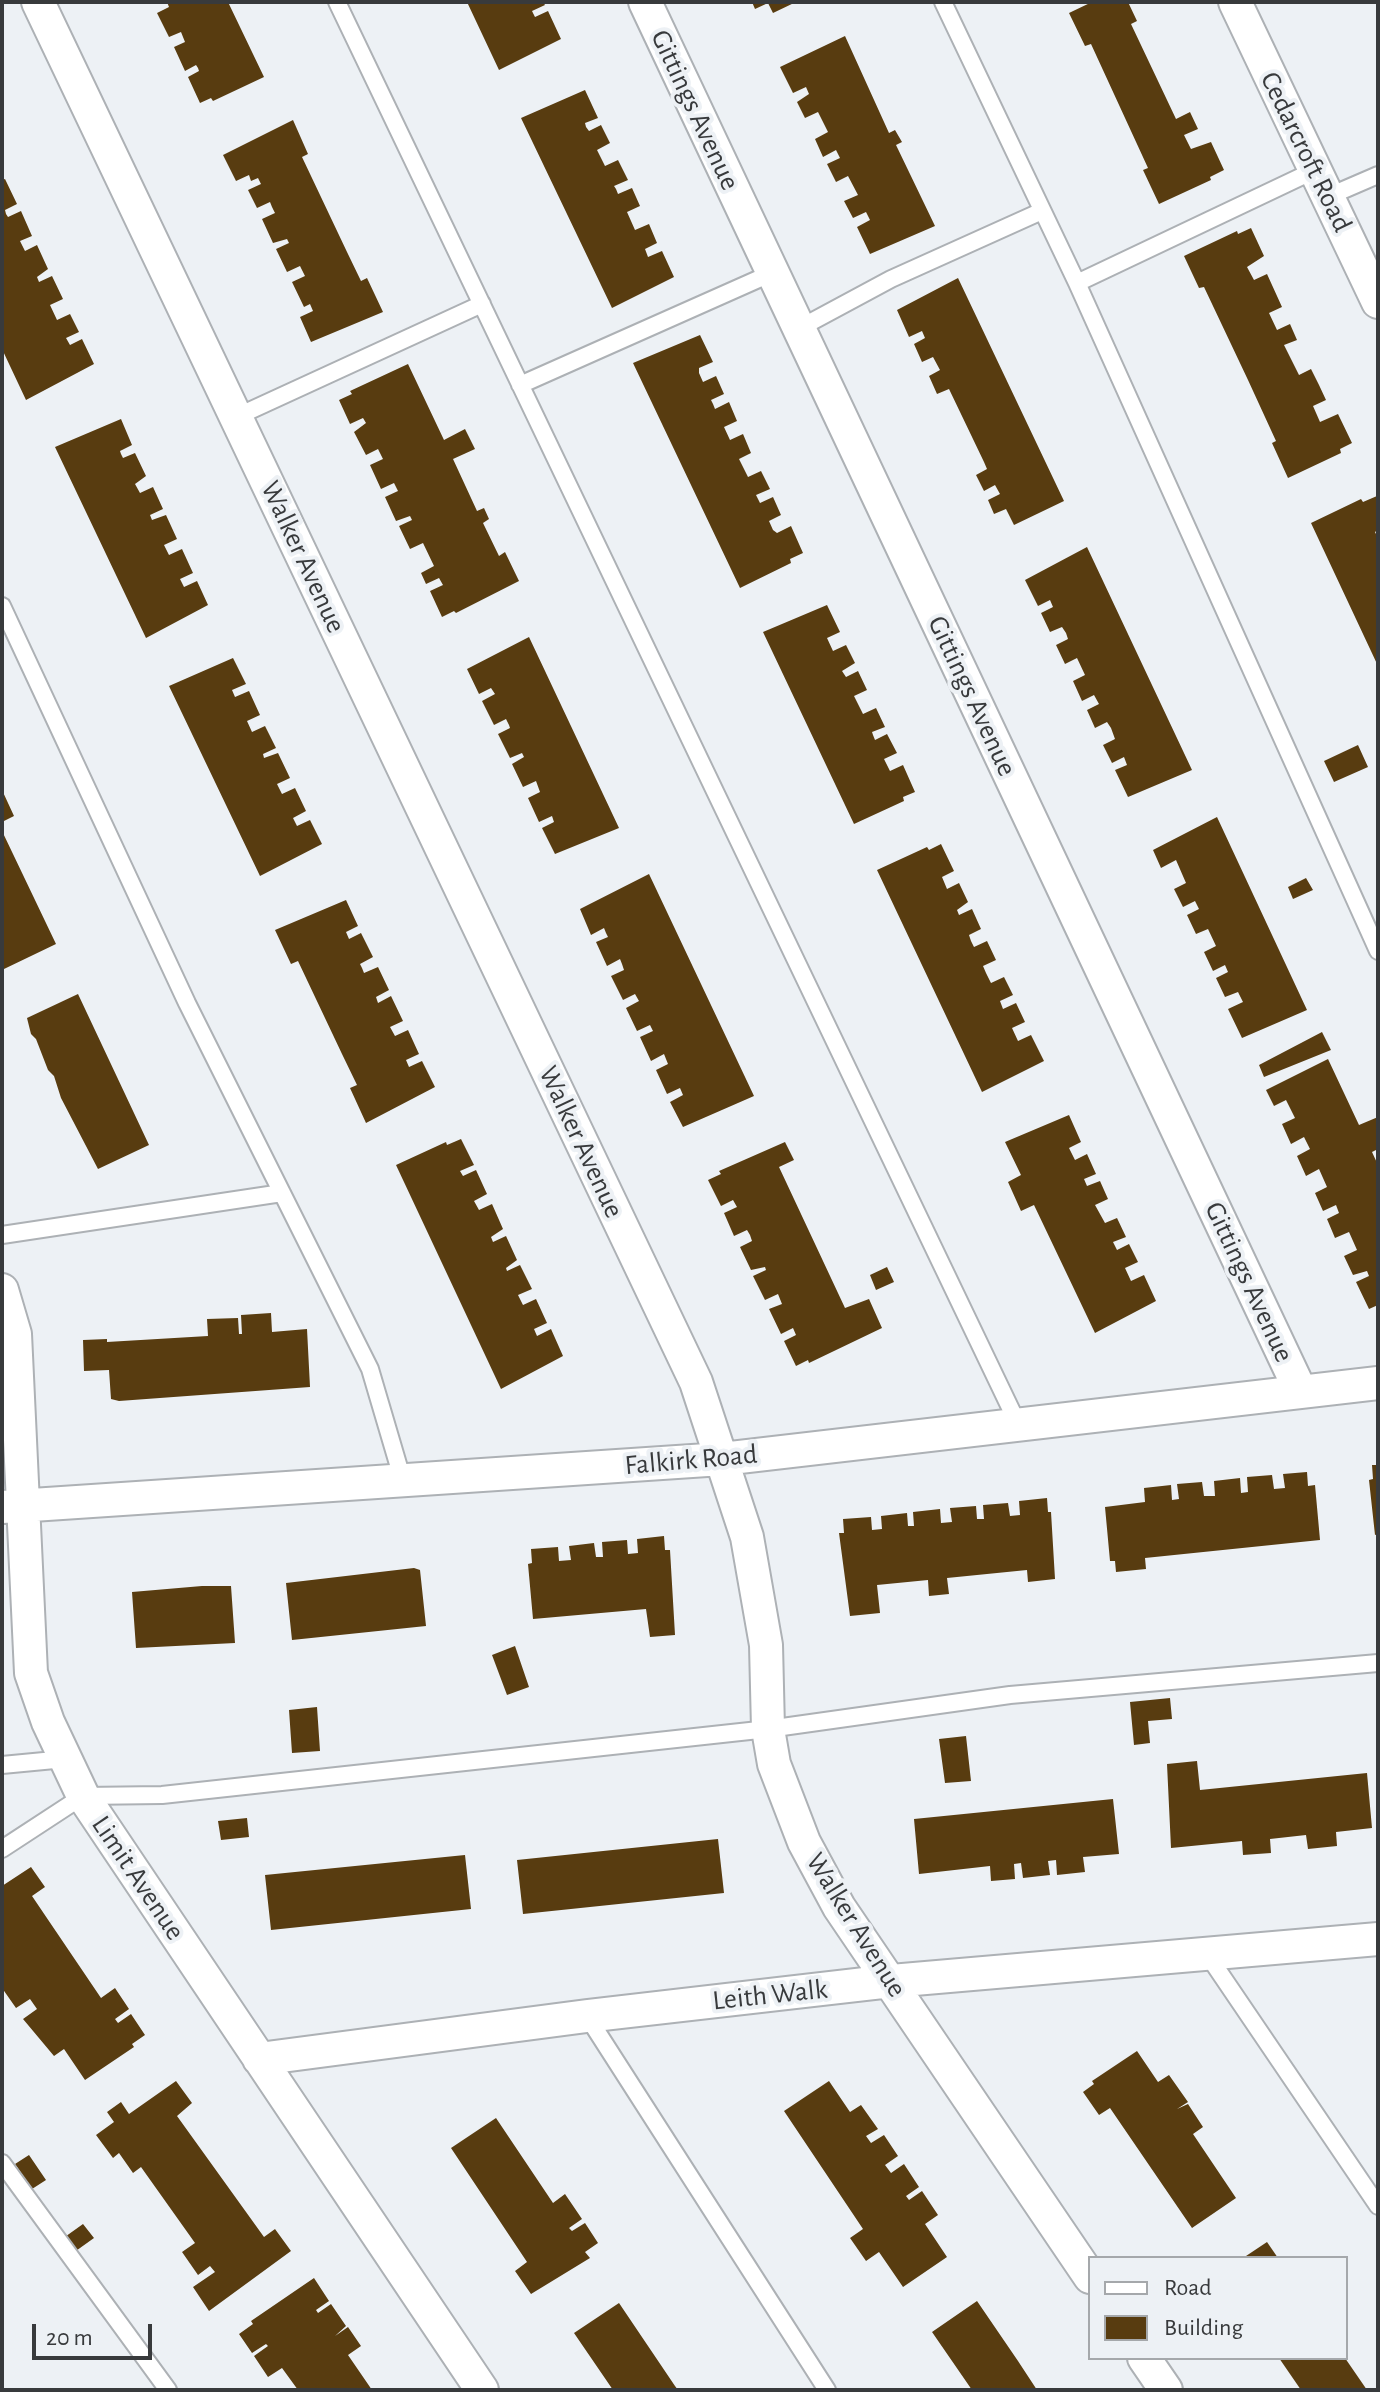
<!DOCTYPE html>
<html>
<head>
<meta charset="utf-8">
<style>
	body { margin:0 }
	#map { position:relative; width:1380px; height:2392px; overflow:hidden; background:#edf1f5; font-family:"Alegreya Sans",sans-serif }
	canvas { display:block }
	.frame { position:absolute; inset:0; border:4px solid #383a3c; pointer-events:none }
	.legend { position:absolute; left:1088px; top:2256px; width:260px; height:104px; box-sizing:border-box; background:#edf1f5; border:2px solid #a5a8ab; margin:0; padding:10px 14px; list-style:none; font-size:24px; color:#383a3c }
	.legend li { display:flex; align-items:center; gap:16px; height:40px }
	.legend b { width:40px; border:2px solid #a5a8ab }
	.scale { position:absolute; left:32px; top:2324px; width:120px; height:36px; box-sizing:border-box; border:4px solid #383a3c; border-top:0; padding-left:10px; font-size:24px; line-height:28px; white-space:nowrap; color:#383a3c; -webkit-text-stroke:6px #edf1f5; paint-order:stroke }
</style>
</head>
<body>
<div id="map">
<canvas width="1380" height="2392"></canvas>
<div class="frame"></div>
<ul class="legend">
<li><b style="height:10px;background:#fff"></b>Road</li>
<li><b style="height:22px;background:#583c10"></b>Building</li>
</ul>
<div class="scale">20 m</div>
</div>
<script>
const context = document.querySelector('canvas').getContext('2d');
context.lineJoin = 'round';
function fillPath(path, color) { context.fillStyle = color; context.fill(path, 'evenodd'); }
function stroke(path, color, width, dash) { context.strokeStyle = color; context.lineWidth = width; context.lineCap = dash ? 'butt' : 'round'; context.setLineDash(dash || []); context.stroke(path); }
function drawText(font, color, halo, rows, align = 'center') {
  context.font = font + ' "Alegreya Sans",sans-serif'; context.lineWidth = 8; context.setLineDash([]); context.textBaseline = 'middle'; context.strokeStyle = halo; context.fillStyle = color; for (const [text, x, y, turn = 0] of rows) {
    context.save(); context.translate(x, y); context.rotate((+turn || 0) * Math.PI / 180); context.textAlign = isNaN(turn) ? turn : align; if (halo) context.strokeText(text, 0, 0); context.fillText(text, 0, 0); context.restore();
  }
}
fillPath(new Path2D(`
	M167 2H228L264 77 213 101 211 98 200 103 188 77 199 71 198 68 196 65 185 71 174 47 185 42 181 32 169 37 157 13 169 7Z
	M467 2H543L545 5 532 11 535 17 548 11 561 39 499 70Z
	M752 2H796L773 13 768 3 755 9Z
	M1092 2H1128L1137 21 1131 24 1176 119 1190 112 1198 129 1184 135 1191 149 1211 142 1224 170 1210 177 1211 180 1159 204 1143 170 1148 168 1091 44 1085 46 1069 13Z
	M845 36 889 133 895 130 902 142 896 145 935 226 870 254 857 227 870 220 866 212 853 218 844 201 858 195 848 176 836 182 827 164 840 158 836 150 823 157 815 139 828 132 818 112 805 118 797 102 809 94 806 87 793 93 780 67Z
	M585 90 598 118 585 123 586 127 589 131 601 125 610 143 597 150 605 166 618 160 628 180 614 186 616 189 618 194 632 188 640 206 627 212 635 230 649 224 657 243 645 249 648 257 662 251 674 277 612 308 521 118Z
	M293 120 308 154 302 157 347 252 361 281 367 278 383 312 311 342 300 317 313 311 310 304 304 307 292 282 305 276 300 266 287 272 276 249 289 243 287 239 273 243 262 219 275 213 272 207 270 202 257 208 248 190 261 184 258 178 251 181 249 175 236 181 223 155Z
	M5 179 17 204 5 210 6 214 8 217 21 211 32 236 20 241 25 251 37 245 48 269 37 277 39 282 52 276 63 299 50 305 57 320 70 314 79 332 66 338 70 345 82 339 94 364 26 400 2 349V180Z
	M1251 228 1264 256 1247 267 1254 280 1267 274 1282 307 1269 313 1277 330 1290 324 1297 340 1284 345 1299 375 1311 369 1319 385 1326 400 1313 406 1320 422 1338 414 1352 443 1340 449 1341 453 1288 478 1272 443 1276 441 1248 380 1204 287 1199 288 1184 256 1237 231 1238 234Z
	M958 278 1064 501 1014 525 1006 509 994 514 988 500 1000 494 995 485 984 491 976 475 987 469 984 462 949 389 937 394 929 376 940 370 933 357 922 362 914 344 925 338 922 331 909 337 897 310Z
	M700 335 713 362 699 368V373L703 382 716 376 724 394 711 400 713 404 715 409 729 402 737 421 724 427 730 440 743 434 751 453 739 459 748 477 761 471 770 489 756 495 760 503 773 497 781 515 769 521 773 530 777 533 791 526 803 553 790 559 791 563 740 588 633 363Z
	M408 364 444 440 465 429 475 449 453 459 477 511 484 508 489 519 483 523 499 556 505 552 519 581 456 613 454 611 442 617 430 591 443 585 439 578 426 584 421 573 434 566 423 543 410 549 399 526 412 520 410 516 396 521 385 497 398 491 394 483 381 489 370 465 383 459 378 449 366 455 354 432 366 423 363 418 350 424 339 400 352 394 350 391Z
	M121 419 132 445 120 451 121 454 123 458 135 453 146 476 135 484 140 493 153 487 163 509 150 515 152 520 166 515 177 539 164 545 169 555 182 549 193 573 180 579 184 587 197 581 208 605 146 638 55 447Z
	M1377 496 1378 530 1375 532 1378 538V666L1311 523 1361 499 1363 502Z
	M1087 547 1192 770 1128 797 1115 770 1127 765 1124 757 1112 763 1103 745 1115 739 1111 728 1107 722 1095 728 1087 710 1099 704 1094 695 1082 701 1073 681 1085 675 1077 658 1065 664 1056 645 1068 639 1066 633 1062 627 1050 632 1041 613 1053 607 1050 600 1038 606 1025 580Z
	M827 605 840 632 827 638 833 651 846 645 855 663 842 671 846 677 858 671 867 690 854 696 863 714 876 708 885 727 872 732 873 735 875 740 887 734 897 753 884 759 890 771 903 765 915 792 903 797 904 801 854 824 763 632Z
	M529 637 619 828 555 854 542 828 554 822 552 816 539 822 528 798 540 792 536 781 523 787 512 764 524 757 522 753 510 758 498 734 510 728 509 725 506 719 494 725 482 701 495 694 491 688 479 694 467 669Z
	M233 658 246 684 232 690 235 697 249 691 260 715 247 721 252 732 265 726 276 748 263 754 264 758 278 753 290 778 277 784 282 794 295 788 306 811 293 818 297 826 310 820 322 844 260 876 169 686Z
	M1358 745 1368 767 1334 782 1324 761Z
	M2 790 14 816 2 822Z
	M1217 817 1307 1010 1242 1038 1228 1009 1243 1002 1238 992 1225 997 1216 978 1228 972 1225 965 1213 971 1204 952 1216 946 1208 929 1196 934 1187 915 1199 909 1195 901 1183 907 1174 889 1186 883 1176 860 1161 868 1153 850Z
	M2 831 56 944 4 969 2 965Z
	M941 844 954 871 942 877 947 889 959 883 968 902 957 910 959 915 972 909 981 929 969 935 971 941 974 947 987 941 996 960 983 966 986 973 991 983 1004 977 1013 995 1000 1001 1003 1009 1016 1003 1025 1022 1012 1028 1018 1041 1031 1035 1044 1061 982 1092 877 870 927 847 929 850Z
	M649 874 754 1096 683 1127 670 1102 683 1095 680 1088 667 1094 656 1070 668 1064 664 1054 651 1061 640 1037 653 1031 650 1025 637 1031 626 1008 639 1001 635 994 623 1000 611 976 624 970 622 964 620 959 607 966 596 942 608 937 606 933 604 928 591 935 580 909Z
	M1306 878 1313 890 1293 899 1288 887Z
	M346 900 358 926 346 932 349 939 361 933 373 957 360 964 362 968 364 973 378 967 389 990 376 997 378 1003 391 996 403 1021 390 1027 395 1036 408 1030 419 1054 406 1060 409 1067 422 1061 435 1087 366 1123 350 1088 357 1085 342 1054 298 961 291 964 275 930Z
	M78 994 149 1145 98 1169 61 1098 54 1076 48 1070 36 1039 31 1034 27 1018Z
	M1322 1032 1331 1050 1264 1077 1259 1065Z
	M1328 1059 1359 1125 1378 1117V1149L1372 1152 1378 1165V1305L1369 1309 1356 1282 1369 1276 1367 1271 1353 1275 1344 1256 1357 1250 1349 1232 1335 1238 1327 1219 1339 1213 1336 1205 1323 1211 1315 1193 1327 1187 1319 1169 1306 1176 1297 1156 1310 1149 1304 1137 1291 1144 1282 1124 1295 1118 1286 1100 1274 1106 1266 1090Z
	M1069 1115 1081 1142 1069 1148 1075 1160 1087 1154 1096 1174 1084 1179 1087 1186 1100 1181 1108 1199 1095 1205 1105 1223 1117 1218 1126 1237 1113 1242 1117 1250 1129 1244 1138 1262 1125 1268 1131 1281 1144 1275 1156 1301 1095 1333 1034 1205 1021 1211 1008 1182 1021 1175 1005 1142Z
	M461 1139 474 1165 460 1171 463 1176 476 1170 487 1194 474 1201 479 1210 492 1204 503 1229 491 1237 493 1242 506 1236 517 1260 506 1268 507 1271 520 1265 532 1289 518 1295 523 1305 536 1299 547 1323 534 1329 537 1336 551 1329 563 1356 501 1389 396 1165 446 1142 447 1145Z
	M785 1142 794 1160 779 1167 845 1308 869 1299 882 1328 809 1363 808 1360 796 1366 784 1341 796 1335 793 1328 781 1334 769 1309 782 1304 778 1294 765 1300 753 1276 766 1270 765 1267 751 1270 740 1247 752 1241 750 1235 747 1230 734 1236 724 1213 737 1207 733 1200 721 1206 708 1180 721 1174 719 1171Z
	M887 1267 894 1282 876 1290 870 1275Z
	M271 1313 272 1332 307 1329 310 1387 119 1401 111 1399 109 1370 84 1371 83 1340 107 1339V1342L208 1336 207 1319 238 1318 239 1334H242L241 1315Z
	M1372 1465H1378V1534L1375 1535 1369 1480 1373 1479Z
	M1307 1472 1308 1486 1315 1485 1320 1540 1145 1558 1146 1569 1116 1572 1115 1561H1110L1105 1507 1145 1502 1144 1488 1171 1485 1172 1500 1179 1499 1177 1484 1202 1482 1204 1496H1215L1214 1481 1240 1478 1241 1493 1248 1492 1247 1477 1272 1475 1274 1489 1285 1488 1283 1474Z
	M1047 1498 1048 1512H1051L1055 1579 1028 1582 1027 1570 947 1578 949 1594 929 1596 928 1580 877 1585 880 1613 850 1616 839 1533H844L843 1519 871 1517 872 1530 882 1529 881 1516 907 1513 908 1526H914L913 1512 940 1509 941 1523 952 1522 950 1508 976 1506 977 1519H984L983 1505 1008 1503 1010 1516 1020 1515 1019 1501Z
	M664 1536 665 1550H670L675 1635 650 1637 646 1609 533 1619 528 1564 532 1563 531 1549 558 1547 559 1561 571 1560 569 1546 594 1543 596 1557H603L602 1542 627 1540 628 1554 638 1553 637 1539Z
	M414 1568 420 1570 426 1626 292 1640 286 1583Z
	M202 1586H231L235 1643 136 1648 132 1592Z
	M515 1646 529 1687 507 1695 492 1655Z
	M1170 1698 1172 1719 1148 1721 1150 1743 1134 1745 1130 1702Z
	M317 1707 320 1751 292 1753 289 1710Z
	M966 1736 971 1781 945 1783 939 1739Z
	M1197 1761 1200 1790 1367 1773 1372 1828 1336 1832 1337 1846 1308 1849 1306 1835 1270 1839 1271 1853 1243 1855 1242 1841 1171 1848 1167 1764Z
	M1113 1799 1119 1854 1083 1857 1085 1872 1057 1875 1056 1860 1048 1861 1050 1875 1023 1878 1021 1863 1014 1864 1015 1879 991 1881 990 1866 919 1874 914 1819Z
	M247 1818 249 1837 221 1840 218 1821Z
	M718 1839 724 1893 523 1914 517 1860Z
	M465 1855 471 1909 271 1930 265 1875Z
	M31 1867 45 1887 32 1896 101 1998 115 1988 129 2009 115 2019 118 2023 131 2014 145 2035 132 2044 134 2047 85 2080 64 2049 54 2056 23 2019 37 2009 30 1999 16 2008 2 1988V1886Z
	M1137 2051 1158 2082 1169 2075 1188 2102 1177 2109 1188 2104 1203 2127 1193 2134 1236 2198 1192 2228 1110 2108 1099 2115 1083 2092 1094 2084 1092 2081Z
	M176 2081 192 2103 177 2116 264 2237 275 2229 291 2251 209 2311 193 2287 215 2272 210 2266 198 2275 182 2252 195 2243 141 2167 133 2173 119 2153 113 2158 96 2135 114 2122 107 2112 121 2102 129 2114Z
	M829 2081 850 2112 861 2105 878 2129 866 2136 871 2143 884 2135 898 2156 885 2165 891 2173 904 2164 919 2187 906 2196 909 2200 922 2191 938 2215 925 2224 947 2257 903 2287 879 2252 866 2261 850 2238 863 2229 784 2111Z
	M496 2118 553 2203 565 2194 582 2219 569 2228 572 2231 585 2223 598 2243 585 2252 590 2258 531 2294 515 2271 527 2262 451 2148Z
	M29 2155 46 2180 32 2189 15 2164Z
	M83 2224 94 2238 73 2253 62 2239Z
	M1267 2242 1278 2258H1243Z
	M314 2278 329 2301 316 2310 318 2313 331 2304 346 2326 335 2336 348 2327 361 2346 348 2355 372 2390H298L282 2368 268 2377 254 2356 268 2346 266 2344 252 2353 239 2334 253 2324 251 2321Z
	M977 2301 1018 2361 1037 2390H972L932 2332Z
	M619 2303 675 2386 678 2390H613L574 2333Z
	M1279 2358H1345L1367 2390H1301Z`), '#583c10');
const service = new Path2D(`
	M337 2 1017 1422
	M943 2 1077 283 1378 951
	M1327 197 1378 175
	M1077 283 1313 171
	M798 329 891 279 1042 211
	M520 385 772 273
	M236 417 482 304
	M2 606 187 1003 370 1369 403 1481
	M2 1235 282 1193
	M2 1765 65 1759
	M2 1849 83 1796 162 1795 768 1729 1010 1695 1378 1663
	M1207 1954 1378 2206
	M587 2016 827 2390
	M2 2163 168 2390`);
const minor = new Path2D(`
	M38 2 696 1382 747 1537 766 1645 768 1729 774 1764 804 1842 839 1907 1090 2277
	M645 2 1300 1390
	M1235 2 1378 302
	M2 1290 15 1334 31 1673 48 1722 83 1796 482 2390
	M2 1507 722 1459 1378 1383
	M259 2059 587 2016 891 1981 1378 1939
	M1144 2358 1166 2390`);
stroke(service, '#adb1b5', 20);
stroke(minor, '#adb1b5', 36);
stroke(service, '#fff', 16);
stroke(minor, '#fff', 32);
drawText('28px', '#383a3c', '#edf1f5', [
	["Gittings Avenue",695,110,65],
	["Cedarcroft Road",1306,152,64],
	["Walker Avenue",303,557,65],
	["Gittings Avenue",972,696,65],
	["Walker Avenue",581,1142,65],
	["Gittings Avenue",1249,1282,65],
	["Falkirk Road",691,1460,-5],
	["Limit Avenue",138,1878,56],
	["Walker Avenue",856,1925,58],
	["Leith Walk",770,1995,-6]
]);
</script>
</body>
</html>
